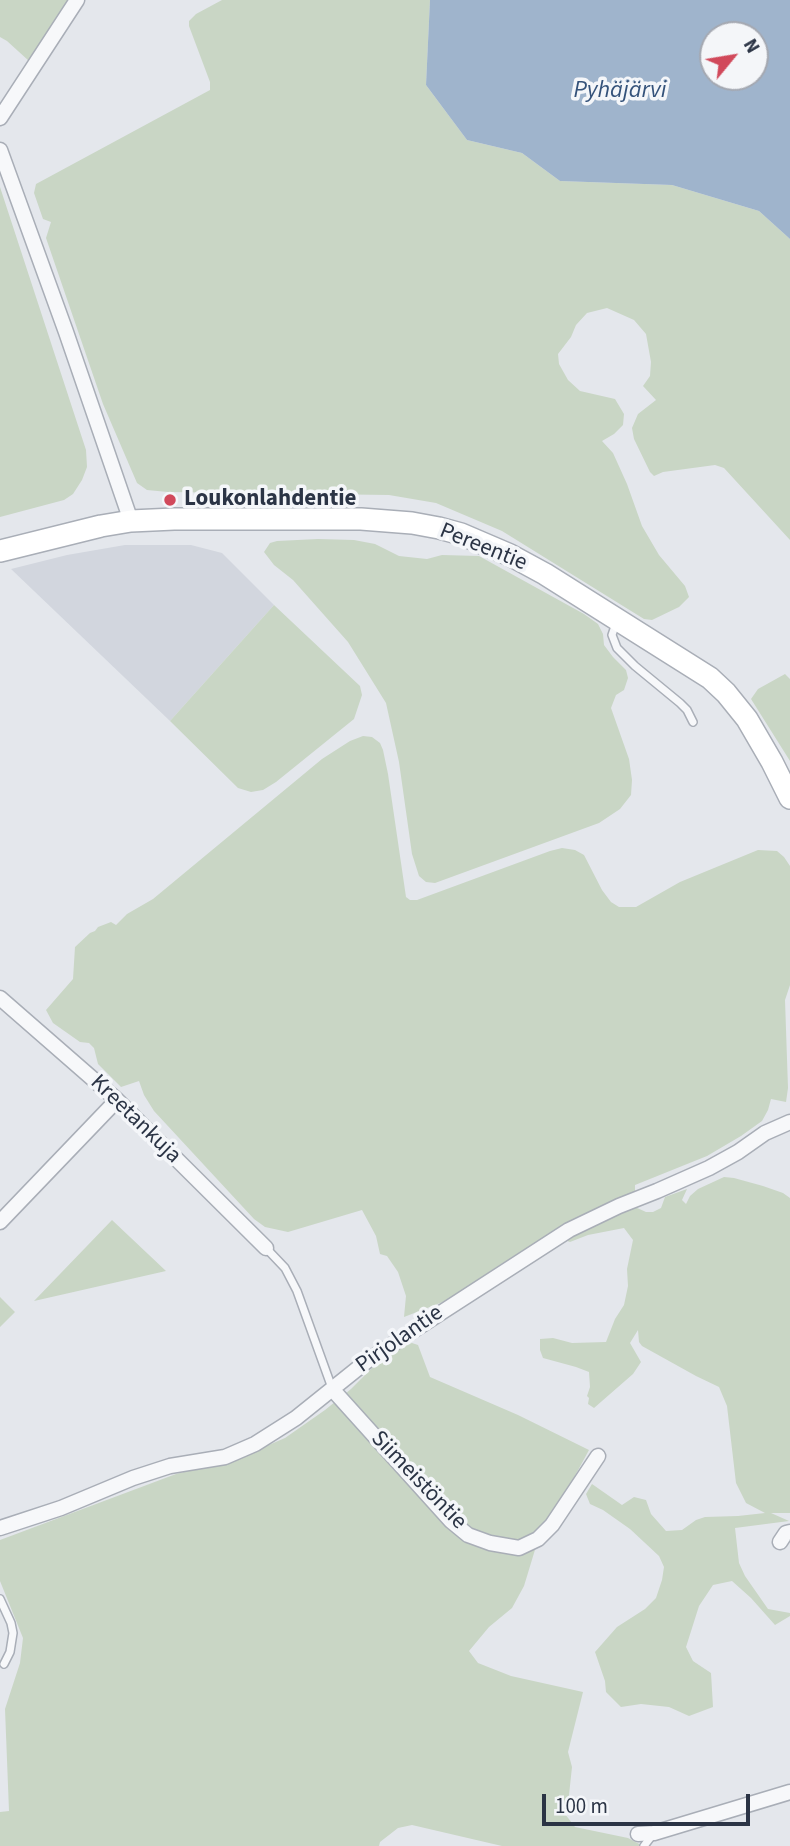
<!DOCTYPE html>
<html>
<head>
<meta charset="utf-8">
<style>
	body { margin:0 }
	#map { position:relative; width:790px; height:1846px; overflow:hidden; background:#e4e7ec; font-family:"Source Sans 3",sans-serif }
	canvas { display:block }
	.north { position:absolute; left:699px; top:21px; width:70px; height:70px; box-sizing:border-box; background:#f4f6f9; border:2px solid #a4a8b1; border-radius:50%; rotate:60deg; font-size:19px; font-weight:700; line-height:28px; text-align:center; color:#2b3445 }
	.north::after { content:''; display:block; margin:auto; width:24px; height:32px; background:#d1495b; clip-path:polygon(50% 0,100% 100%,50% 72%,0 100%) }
	.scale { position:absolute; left:542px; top:1794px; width:208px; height:32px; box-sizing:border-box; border:4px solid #2b3445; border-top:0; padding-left:9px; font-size:21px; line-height:24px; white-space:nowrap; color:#2b3445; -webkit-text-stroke:5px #f4f6f9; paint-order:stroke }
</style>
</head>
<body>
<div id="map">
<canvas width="790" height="1846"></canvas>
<div class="north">N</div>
<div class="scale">100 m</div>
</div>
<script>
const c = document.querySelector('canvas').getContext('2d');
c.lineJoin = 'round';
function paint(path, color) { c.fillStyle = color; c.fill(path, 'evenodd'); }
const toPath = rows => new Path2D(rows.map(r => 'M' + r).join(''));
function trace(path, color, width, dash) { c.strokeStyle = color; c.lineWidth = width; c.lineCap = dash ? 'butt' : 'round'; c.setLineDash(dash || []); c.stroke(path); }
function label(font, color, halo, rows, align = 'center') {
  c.font = font + ' "Source Sans 3",sans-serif'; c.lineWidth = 7; c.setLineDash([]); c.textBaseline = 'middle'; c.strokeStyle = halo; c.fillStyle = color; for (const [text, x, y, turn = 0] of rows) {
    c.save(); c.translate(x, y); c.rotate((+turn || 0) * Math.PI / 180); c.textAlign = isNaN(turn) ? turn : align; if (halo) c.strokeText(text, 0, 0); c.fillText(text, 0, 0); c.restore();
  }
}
paint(toPath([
	[125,545,191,545,222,553,274,605,170,721,11,569,67,555]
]), '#d2d6de');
paint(toPath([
	[0,0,68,0,29,61,7,41,0,37],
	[222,0,430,0,426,85,467,140,522,153,560,181,672,185,759,211,790,239,790,540,724,468,715,465,663,472,654,476,650,472,634,439,632,428,638,414,656,400,643,386,650,376,651,362,646,334,634,320,607,308,587,313,576,325,571,337,558,354,559,364,568,380,580,391,615,399,624,414,623,425,614,434,602,441,613,453,627,484,642,526,659,555,685,586,689,597,679,607,652,620,644,619,502,531,436,503,389,495,168,492,147,490,137,483,103,404,46,238,51,222,43,219,34,193,36,184,210,90,210,82,189,26,189,21,196,14],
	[0,187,86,450,87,467,82,480,73,494,64,500,0,517],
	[318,539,354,540,375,544,399,556,427,559,442,555,479,556,584,614,598,624,603,634,604,645,613,657,626,670,628,678,624,690,616,695,611,708,629,759,632,780,631,795,620,809,599,823,435,883,426,882,419,876,412,854,399,762,386,703,348,642,293,580,274,565,264,552,270,543,277,541],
	[274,605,360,686,362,695,354,719,276,782,263,790,251,792,238,788,170,721],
	[785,674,790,679,790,761,751,699,758,689],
	[363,736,372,737,380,743,383,750,388,774,406,897,410,900,417,900,550,851,562,848,575,850,584,855,602,890,611,902,619,907,636,907,680,882,758,850,777,851,784,857,790,866,790,985,785,1000,788,1088,786,1102,771,1099,768,1110,762,1121,741,1136,707,1156,635,1185,635,1207,646,1212,653,1212,661,1208,665,1197,687,1189,682,1200,686,1204,690,1196,698,1189,724,1177,734,1178,763,1186,783,1193,790,1198,790,1513,771,1513,789,1521,735,1528,739,1563,745,1576,768,1609,790,1613,790,1616,775,1625,751,1598,732,1581,713,1585,699,1606,686,1647,693,1661,711,1673,713,1707,689,1716,669,1707,641,1704,621,1707,606,1692,605,1681,595,1652,617,1627,645,1609,656,1598,662,1580,664,1567,659,1556,630,1529,603,1510,590,1504,586,1494,592,1484,622,1505,634,1497,646,1500,651,1514,666,1531,682,1530,696,1520,705,1517,738,1516,765,1513,746,1503,736,1483,727,1406,719,1387,696,1376,642,1346,639,1342,638,1330,630,1343,641,1362,633,1374,594,1408,588,1404,589,1398,587,1396,590,1387,589,1372,576,1367,543,1358,540,1350,540,1339,553,1338,572,1343,606,1342,615,1319,624,1305,628,1286,627,1269,633,1240,624,1228,588,1235,570,1242,549,1234,492,1270,453,1298,404,1317,406,1296,398,1272,387,1256,380,1254,376,1236,362,1210,288,1232,265,1227,254,1219,154,1111,144,1095,139,1081,121,1087,98,1064,94,1048,89,1043,80,1042,53,1023,46,1010,73,979,75,947,90,933,95,931,98,927,111,922,116,925,127,914,153,899,322,759,350,741],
	[112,1220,166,1271,34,1301],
	[0,1297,15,1312,0,1327],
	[412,1343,418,1345,430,1377,518,1415,589,1450,563,1498,541,1530,524,1586,512,1608,489,1627,469,1651,478,1663,511,1676,583,1692,568,1752,572,1767,569,1795,565,1814,575,1827,628,1838,643,1846,502,1846,412,1825,398,1828,380,1842,379,1846,0,1846,0,1812,9,1811,5,1709,20,1663,23,1638,0,1581,0,1540,176,1474,236,1459,285,1438,325,1410,351,1389,375,1365,390,1352,400,1346]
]), '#c9d6c5');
paint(toPath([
	[430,0,790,0,790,239,759,211,672,185,560,181,522,153,467,140,426,85],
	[713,35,755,35,755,77,713,77]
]), '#9fb4cc');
const lane = toPath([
	[616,623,612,635,617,648,635,666,680,703,687,710,693,722],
	[266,1248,285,1268,297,1291,332,1388],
	[0,1599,11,1623,13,1633,10,1652,4,1664],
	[644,1846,654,1833]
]);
const street = toPath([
	[0,118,77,0],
	[0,150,66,332,131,521],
	[0,998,117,1100,266,1248],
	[0,1222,117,1100],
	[333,1390,451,1521,468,1535,490,1543,519,1548,538,1539,552,1525,598,1456],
	[0,1528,61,1508,133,1478,170,1466,225,1457,255,1444,296,1418,367,1361,405,1336,569,1230,619,1206,657,1191,709,1168,738,1152,765,1133,790,1122],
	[780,1542,786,1533,790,1532],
	[638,1834,654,1833,790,1792]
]);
const secondary = toPath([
	[0,551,101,526,131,521,174,519,361,519,412,523,439,528,461,534,510,555,545,574,710,678,726,693,747,719,772,762,790,798]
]);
trace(lane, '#a9aeb7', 10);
trace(street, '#a9aeb7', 17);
trace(secondary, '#a9aeb7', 24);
trace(lane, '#f7f8fa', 7);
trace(street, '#f7f8fa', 14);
trace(secondary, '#fff', 21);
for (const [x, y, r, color] of [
	[170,500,7,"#d1495b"]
]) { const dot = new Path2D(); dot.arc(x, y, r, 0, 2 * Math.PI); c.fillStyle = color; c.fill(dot); trace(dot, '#f4f6f9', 2.5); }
label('bold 23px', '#2b3445', '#f4f6f9', [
	["Loukonlahdentie",184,500]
], 'left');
label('23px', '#2b3445', '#f4f6f9', [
	["Pereentie",483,548,22],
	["Kreetankuja",135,1120,44],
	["Pirjolantie",400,1340,-35],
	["Siimeistöntie",418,1481,46]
]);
label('italic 24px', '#34527a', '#f4f6f9', [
	["Pyhäjärvi",620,92]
]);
</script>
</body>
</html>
